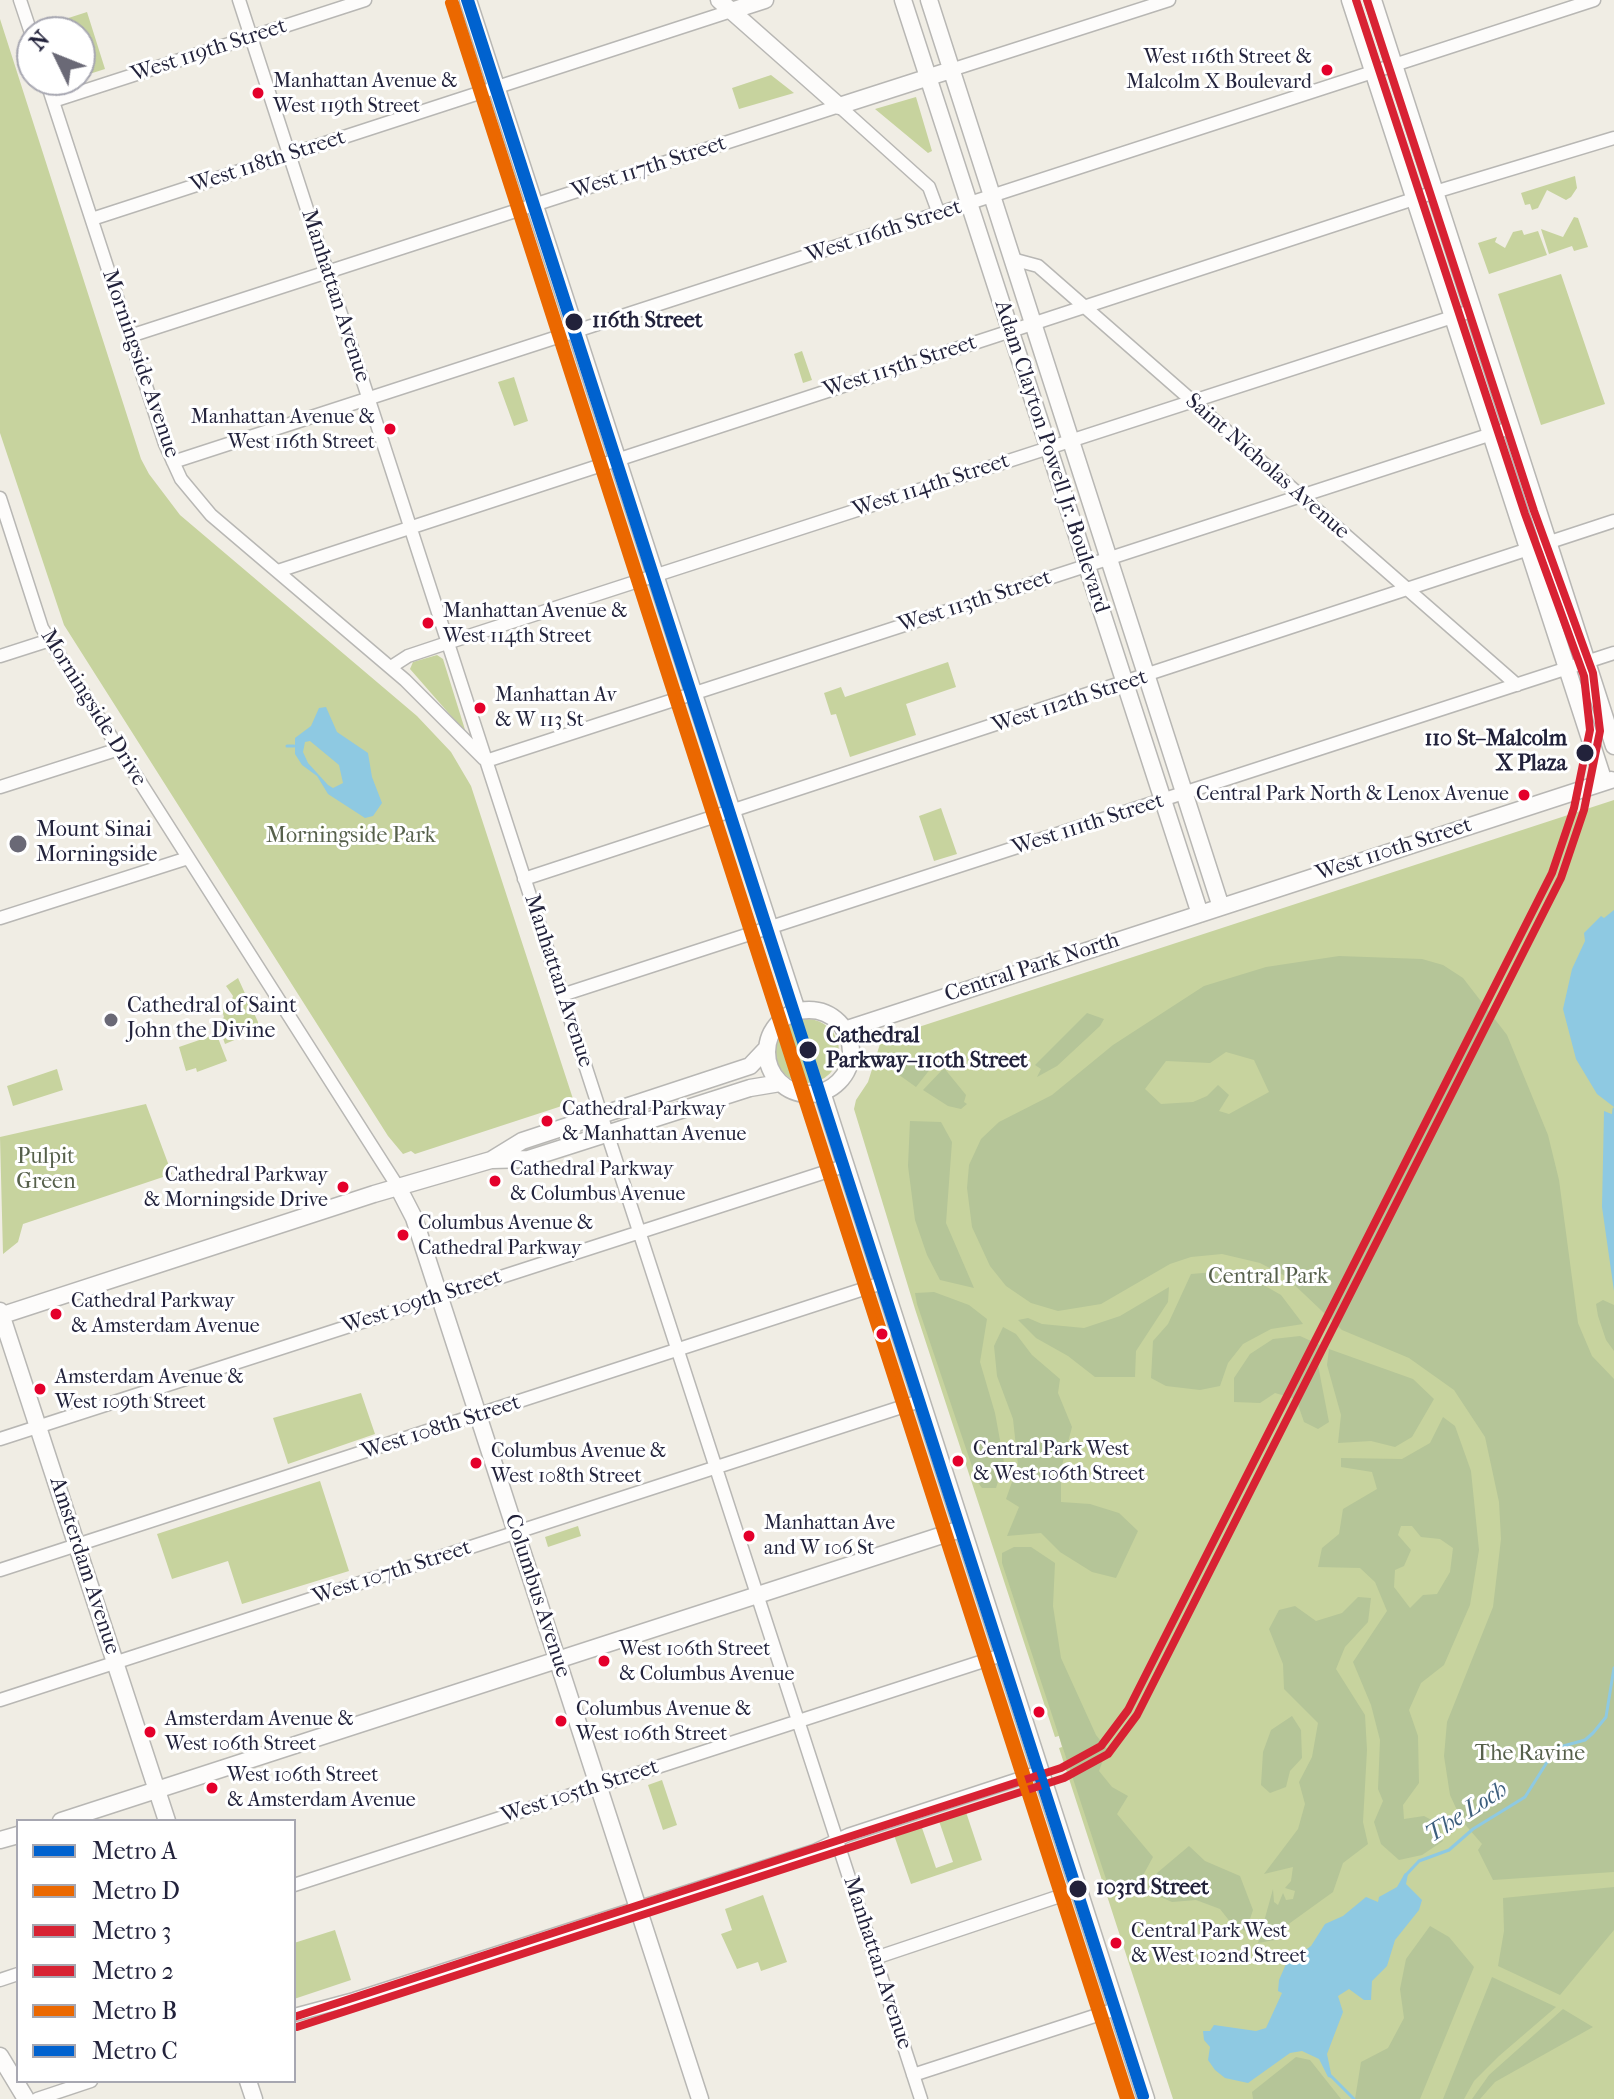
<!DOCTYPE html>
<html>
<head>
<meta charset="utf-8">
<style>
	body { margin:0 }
	#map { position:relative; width:1614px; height:2099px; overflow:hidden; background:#f0ede4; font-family:"IM FELL French Canon",serif }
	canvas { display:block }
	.legend { position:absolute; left:16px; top:1819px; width:280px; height:264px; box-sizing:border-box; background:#fff; border:2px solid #a7a7b1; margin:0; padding:10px 14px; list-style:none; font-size:24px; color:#22223b }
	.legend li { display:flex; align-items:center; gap:16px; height:40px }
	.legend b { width:40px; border:2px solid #a7a7b1 }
	.north { position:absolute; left:16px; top:16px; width:80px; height:80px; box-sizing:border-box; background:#fff; border:2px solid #a7a7b1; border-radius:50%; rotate:313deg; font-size:22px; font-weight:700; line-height:32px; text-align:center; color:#22223b }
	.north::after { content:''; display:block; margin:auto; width:28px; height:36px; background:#6a6976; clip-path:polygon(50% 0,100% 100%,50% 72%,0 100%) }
</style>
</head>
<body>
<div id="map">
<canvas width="1614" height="2099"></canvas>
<ul class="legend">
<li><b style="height:10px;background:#0062cf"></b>Metro A</li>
<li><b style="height:10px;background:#eb6800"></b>Metro D</li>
<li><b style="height:10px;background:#d82233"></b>Metro 3</li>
<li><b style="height:10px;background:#d82233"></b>Metro 2</li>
<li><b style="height:10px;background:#eb6800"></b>Metro B</li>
<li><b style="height:10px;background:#0062cf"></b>Metro C</li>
</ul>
<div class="north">N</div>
</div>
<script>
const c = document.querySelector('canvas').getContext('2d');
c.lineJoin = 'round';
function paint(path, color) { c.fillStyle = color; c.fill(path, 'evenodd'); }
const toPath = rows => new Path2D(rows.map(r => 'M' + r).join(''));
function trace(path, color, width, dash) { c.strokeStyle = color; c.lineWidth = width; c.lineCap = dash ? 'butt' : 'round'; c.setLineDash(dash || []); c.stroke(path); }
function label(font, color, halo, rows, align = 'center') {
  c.font = font + ' "IM FELL French Canon",serif'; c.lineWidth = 6; c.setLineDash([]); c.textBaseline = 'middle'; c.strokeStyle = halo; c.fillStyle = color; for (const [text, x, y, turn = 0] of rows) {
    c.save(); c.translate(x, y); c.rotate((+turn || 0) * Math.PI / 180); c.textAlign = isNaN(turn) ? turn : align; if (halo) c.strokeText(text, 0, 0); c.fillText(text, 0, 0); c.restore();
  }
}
paint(toPath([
	[87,12,105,69,80,77,80,32,56,32,53,23],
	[0,19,141,459,149,474,180,515,417,716,451,752,471,786,574,1102,415,1154,411,1151,403,1154,388,1136,64,625,0,433],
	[771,75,794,93,739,109,732,88],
	[916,97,932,151,928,153,875,109],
	[1575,176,1577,188,1571,197,1566,200,1547,190,1538,208,1532,210,1530,204,1525,205,1521,193],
	[1574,217,1578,218,1588,247,1574,251,1572,246,1549,254,1541,229,1563,237],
	[1522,230,1524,235,1538,231,1547,255,1489,274,1478,243,1497,237,1495,242,1505,248,1513,232],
	[1561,274,1605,404,1541,425,1498,294],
	[802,351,812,380,803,383,794,354],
	[514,377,528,421,514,426,498,382],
	[437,655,443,659,466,733,410,669,413,662],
	[948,662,956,687,906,704,916,735,850,757,836,714,831,715,824,693,841,687,845,697],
	[1614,800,1614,2099,1173,2099,1059,1748,1062,1747,1059,1736,1055,1737,915,1309,854,1109,856,1100,868,1082,880,1044,888,1037],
	[941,808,957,854,934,861,919,816],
	[238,978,258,1022,258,1030,225,1044,218,1024,224,1017,222,1010,231,1003,233,996,226,986],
	'775 1051a32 32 0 1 1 64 0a32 32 0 1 1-64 0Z',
	[211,1036,218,1038,227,1061,197,1072,196,1068,186,1071,179,1047],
	[57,1069,63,1090,13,1106,7,1086],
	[146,1104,172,1174,23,1224,18,1242,3,1254,0,1137],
	[361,1393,375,1434,288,1464,273,1418],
	[320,1481,349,1571,242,1604,228,1561,172,1579,157,1534],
	[578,1526,581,1536,548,1547,545,1537],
	[662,1780,677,1825,663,1830,648,1785],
	[966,1812,982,1860,911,1884,894,1835,921,1825,936,1868,953,1862,939,1821],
	[763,1895,787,1962,761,1971,758,1962,737,1969,721,1934,732,1930,725,1909],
	[335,1930,351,1980,294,1999,294,1943]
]), '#c7d39e');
paint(toPath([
	[1339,956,1422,959,1443,965,1463,978,1507,1035,1548,1135,1559,1180,1578,1323,1592,1356,1614,1379,1614,1872,1493,1880,1478,1850,1482,1844,1462,1821,1450,1795,1444,1756,1447,1722,1493,1607,1501,1539,1499,1502,1485,1437,1454,1390,1409,1358,1342,1330,1285,1276,1260,1263,1222,1254,1191,1257,1170,1264,1101,1304,1058,1311,1031,1303,1006,1286,990,1266,972,1227,967,1188,969,1165,981,1139,999,1122,1052,1095,1113,1045,1204,986,1266,967],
	[1226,1052,1254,1060,1269,1092,1229,1114,1219,1111,1229,1095,1218,1085,1207,1096,1193,1102,1161,1104,1145,1089,1166,1061,1210,1063],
	[1087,1013,1104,1019,1100,1026,1057,1066,1037,1077,1041,1069,1035,1065],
	[886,1054,899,1059,926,1059,931,1068,916,1087,888,1067],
	[944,1068,966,1095,964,1102,967,1104,961,1109,948,1106,923,1090],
	[910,1121,941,1122,952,1142,946,1223,974,1288,940,1280,927,1255,915,1220,908,1166],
	[1215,1272,1246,1275,1281,1295,1303,1324,1271,1329,1243,1344,1228,1363,1220,1386,1200,1390,1166,1386,1151,1378,1153,1341,1168,1324,1191,1274],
	[1169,1287,1168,1302,1136,1351,1135,1377,1095,1377,1068,1356,1036,1338,1018,1320,1028,1318,1042,1324,1084,1328,1120,1316],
	[934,1292,969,1305,987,1319,980,1362,995,1413,1004,1462,996,1488,982,1488,977,1481,917,1304,915,1293],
	[1603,1300,1614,1305,1614,1351,1606,1340,1598,1316,1596,1304],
	[1003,1327,1016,1334,1032,1355,1060,1379,1058,1393,1072,1427,1061,1469,1061,1502,1090,1504,1119,1513,1138,1531,1116,1578,1092,1572,1060,1552,1041,1533,1007,1536,1019,1507,1006,1499,1018,1465,1013,1419,997,1376,994,1346],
	[1300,1336,1320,1345,1317,1360,1329,1422,1318,1429,1304,1422,1296,1399,1275,1393,1260,1403,1234,1402,1234,1378,1250,1354,1273,1339],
	[1329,1349,1413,1379,1434,1399,1412,1437,1395,1447,1371,1441,1338,1443,1341,1415,1327,1365],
	[1443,1417,1455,1426,1471,1471,1479,1550,1470,1605,1444,1665,1421,1683,1409,1710,1418,1736,1419,1783,1403,1805,1404,1819,1424,1816,1439,1824,1443,1841,1422,1855,1399,1860,1381,1844,1374,1822,1383,1801,1378,1789,1380,1740,1371,1705,1353,1662,1387,1611,1375,1582,1360,1568,1318,1567,1322,1548,1339,1534,1343,1509,1377,1489,1372,1472,1341,1467,1341,1458,1402,1459,1430,1443],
	[1401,1526,1412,1526,1421,1537,1440,1539,1453,1548,1450,1572,1437,1594,1423,1595,1410,1608,1394,1587,1395,1570,1404,1566,1411,1550,1398,1535],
	[1014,1547,1031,1547,1055,1563,1053,1606,1061,1658,1096,1735,1107,1749,1099,1771,1112,1787,1128,1796,1117,1814,1153,1857,1134,1892,1114,1888,1107,1882,1002,1563,1002,1553],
	[1358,1597,1371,1598,1368,1622,1345,1647,1336,1669,1365,1715,1367,1750,1363,1822,1368,1844,1343,1863,1333,1892,1290,1923,1275,1940,1258,1943,1273,1889,1274,1902,1278,1905,1283,1893,1286,1900,1293,1899,1295,1891,1285,1888,1291,1881,1293,1867,1264,1874,1298,1829,1305,1804,1299,1782,1312,1757,1318,1723,1284,1689,1283,1664,1269,1629,1279,1610,1295,1606,1316,1621,1342,1613],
	[1292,1716,1301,1730,1302,1758,1290,1771,1286,1787,1270,1793,1261,1785,1263,1752,1271,1730],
	[1189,1846,1205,1861,1240,1876,1253,1910,1246,1931,1235,1928,1220,1909,1196,1900,1172,1902,1149,1892,1157,1873],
	[1614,1887,1614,1930,1560,1995,1498,1966,1504,1931,1503,1898],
	[1430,1926,1449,1937,1474,1967,1420,2099,1355,2099,1361,2062,1388,2048,1404,2018,1400,1989,1406,1959],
	[1492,1977,1556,2007,1499,2056,1474,2081,1464,2099,1443,2099],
	[1563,2009,1593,2027,1495,2082,1480,2099,1472,2099,1489,2075],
	[1296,2057,1310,2060,1341,2099,1253,2099,1252,2092]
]), '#b5c598');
paint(toPath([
	[326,707,337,732,368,753,372,777,382,803,373,816,365,818,328,794,317,776,302,765,295,754,295,738,311,726,319,708],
	[310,741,339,765,343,783,333,788,328,785,308,763,303,752,305,742],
	[1614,910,1614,1107,1597,1094,1576,1059,1563,1009,1572,969,1585,941,1584,933,1601,916,1604,918],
	[1604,1111,1614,1115,1614,1291,1602,1207],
	[1405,1873,1408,1874,1406,1884,1422,1900,1419,1910,1395,1940,1387,1966,1372,1981,1371,2000,1364,2000,1349,1989,1338,1996,1343,2012,1327,2054,1332,2078,1328,2077,1319,2059,1302,2051,1290,2053,1248,2083,1225,2078,1215,2070,1208,2060,1210,2047,1204,2040,1203,2031,1210,2031,1214,2025,1256,2031,1266,2028,1282,1993,1278,1991,1279,1980,1286,1964,1311,1946,1325,1924,1343,1916,1366,1897,1378,1902,1379,1897,1397,1887]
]), '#8ec9e2');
trace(toPath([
	[287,746,294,746],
	[1613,1118,1614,1109],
	[1405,1876,1419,1861,1449,1850,1473,1829,1525,1797,1556,1748,1585,1740,1593,1733,1606,1717,1614,1668],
	[1331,2076,1354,2099]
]), '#8ec9e2', 3);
const minor = toPath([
	[20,0,32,36],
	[239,0,921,2099],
	[951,70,1169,0],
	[46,80,165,444,181,479,211,515,405,680,484,759],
	[53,101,365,0],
	[92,219,731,11],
	[1012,259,1038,266,1517,685],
	[130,336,839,106,929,187,939,214],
	[173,462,1594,0],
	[0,498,42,628,398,1187],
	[278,571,1435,192,1614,138],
	[0,656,50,640],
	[391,667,408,656,447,643,1474,310],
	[486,761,1510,428],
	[0,787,119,749],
	[524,879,1614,521],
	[0,918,188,858],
	[562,995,1614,653],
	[0,1439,844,1166],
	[0,1570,882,1283],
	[0,1700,920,1401],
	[294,1885,1002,1655],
	[875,1958,1078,1890],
	[0,1980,18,1974],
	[294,2015,354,1999,814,1851,848,1835,1040,1772],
	[913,2075,1116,2009],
	[37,2099,91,2081]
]);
const major = toPath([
	[468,0,797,1011],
	[719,0,839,106,951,70],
	[903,0,1200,914],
	[929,0,1221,907],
	[1350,0,1604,782],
	[1373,0,1614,746],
	[731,11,765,0],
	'767 1052a42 42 0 1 1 84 0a42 42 0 1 1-84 0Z',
	[844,1030,1611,780],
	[822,1092,1146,2099],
	[492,1160,528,1159,750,1088,780,1083],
	[398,1187,414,1218,700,2099],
	[0,1311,167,1821],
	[0,1316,374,1194,491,1160,522,1141,750,1066,767,1048],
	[61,1821,961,1529],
	[0,1840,18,1835],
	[0,2056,26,2099],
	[248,2081,254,2099]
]);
trace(minor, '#b8b7b4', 15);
trace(major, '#b8b7b4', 19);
trace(minor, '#fdfcfb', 12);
trace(major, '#fdfcfb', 16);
trace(toPath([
	[465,0,1142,2099]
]), '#0062cf', 8);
trace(toPath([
	[455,3,1131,2099]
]), '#eb6800', 8);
trace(toPath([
	[294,2017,1061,1768,1101,1746,1128,1710,1552,873,1574,808,1590,730,1584,676,1525,514,1356,0]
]), '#d82233', 8);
trace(toPath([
	[297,2027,1064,1778,1108,1754,1137,1715,1561,878,1584,810,1600,731,1593,673,1534,511,1367,0]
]), '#d82233', 8);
trace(toPath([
	[449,3,1124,2099]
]), '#eb6800', 8);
trace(toPath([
	[470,0,1145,2096]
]), '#0062cf', 8);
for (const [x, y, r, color] of [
	[1327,70,7,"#e4002b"],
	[258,93,7,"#e4002b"],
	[574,322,10,"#22223b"],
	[390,429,7,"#e4002b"],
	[428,623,7,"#e4002b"],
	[480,708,7,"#e4002b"],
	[1585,753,10,"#22223b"],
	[1524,795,7,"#e4002b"],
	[18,844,10,"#6a6976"],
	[111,1020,8,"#6a6976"],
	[808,1050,10,"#22223b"],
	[547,1121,7,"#e4002b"],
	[495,1181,7,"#e4002b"],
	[343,1187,7,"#e4002b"],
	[403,1235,7,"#e4002b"],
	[56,1314,7,"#e4002b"],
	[882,1334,7,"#e4002b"],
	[40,1389,7,"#e4002b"],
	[958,1461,7,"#e4002b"],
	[476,1463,7,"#e4002b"],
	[749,1536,7,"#e4002b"],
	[604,1661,7,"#e4002b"],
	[1039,1712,7,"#e4002b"],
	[561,1721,7,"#e4002b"],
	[150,1732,7,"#e4002b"],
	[212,1788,7,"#e4002b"],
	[1078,1889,10,"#22223b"],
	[1116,1943,7,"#e4002b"]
]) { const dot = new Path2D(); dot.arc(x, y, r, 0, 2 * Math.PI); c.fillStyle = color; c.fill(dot); trace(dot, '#fff', 3); }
label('20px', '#22223b', '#fff', [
	["West 116th Street &",1312,58,"right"],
	["Malcolm X Boulevard",1312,83,"right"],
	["Manhattan Avenue &",273,82],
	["West 119th Street",273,107],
	["Manhattan Avenue &",375,418,"right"],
	["West 116th Street",375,443,"right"],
	["Manhattan Avenue &",443,612],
	["West 114th Street",443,637],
	["Manhattan Av",495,696],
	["& W 113 St",495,721],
	["Central Park North & Lenox Avenue",1509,795,"right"],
	["Cathedral Parkway",562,1110],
	["& Manhattan Avenue",562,1135],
	["Cathedral Parkway",510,1170],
	["& Columbus Avenue",510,1195],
	["Cathedral Parkway",328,1176,"right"],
	["& Morningside Drive",328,1201,"right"],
	["Columbus Avenue &",418,1224],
	["Cathedral Parkway",418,1249],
	["Cathedral Parkway",71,1302],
	["& Amsterdam Avenue",71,1327],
	["Amsterdam Avenue &",55,1378],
	["West 109th Street",55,1403],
	["Central Park West",973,1450],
	["& West 106th Street",973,1475],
	["Columbus Avenue &",491,1452],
	["West 108th Street",491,1477],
	["Manhattan Ave",764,1524],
	["and W 106 St",764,1549],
	["West 106th Street",619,1650],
	["& Columbus Avenue",619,1675],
	["Columbus Avenue &",576,1710],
	["West 106th Street",576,1735],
	["Amsterdam Avenue &",165,1720],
	["West 106th Street",165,1745],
	["West 106th Street",227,1776],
	["& Amsterdam Avenue",227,1801],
	["Central Park West",1131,1932],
	["& West 102nd Street",1131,1957]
], 'left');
label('22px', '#22223b', '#fff', [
	["West 119th Street",209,51,-18],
	["West 118th Street",268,162,-18],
	["West 117th Street",649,168,-18],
	["West 116th Street",884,232,-18],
	["Manhattan Avenue",335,296,72],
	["Morningside Avenue",140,364,71],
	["West 115th Street",900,367,-18],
	["Adam Clayton Powell Jr. Boulevard",1051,457,72],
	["Saint Nicholas Avenue",1267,467,41],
	["West 114th Street",931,486,-18],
	["West 113th Street",975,602,-18],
	["West 112th Street",1070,702,-18],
	["Morningside Drive",93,708,58],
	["West 111th Street",1088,825,-18],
	["West 110th Street",1394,850,-18],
	["Central Park North",1032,968,-18],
	["Manhattan Avenue",558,981,72],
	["West 109th Street",422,1302,-18],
	["West 108th Street",441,1428,-18],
	["Amsterdam Avenue",84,1566,72],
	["West 107th Street",392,1573,-18],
	["Columbus Avenue",537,1596,72],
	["West 105th Street",580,1792,-18],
	["Manhattan Avenue",877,1963,72]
]);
label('bold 22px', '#22223b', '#fff', [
	["116th Street",592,322],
	["110 St–Malcolm",1567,740,"right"],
	["X Plaza",1567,765,"right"],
	["Cathedral",826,1037],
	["Parkway–110th Street",826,1062],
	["103rd Street",1096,1889]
], 'left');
label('22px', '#22223b', '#fff', [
	["Mount Sinai",36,831],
	["Morningside",36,856],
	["Cathedral of Saint",127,1007],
	["John the Divine",127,1032]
], 'left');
label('22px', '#56604b', '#fff', [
	["Morningside Park",351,837],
	["Pulpit",46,1158],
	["Green",46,1183],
	["Central Park",1268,1278],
	["The Ravine",1530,1755]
]);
label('italic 24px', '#3c5e7d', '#fff', [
	["The Loch",1467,1813,-33]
]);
</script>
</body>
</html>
